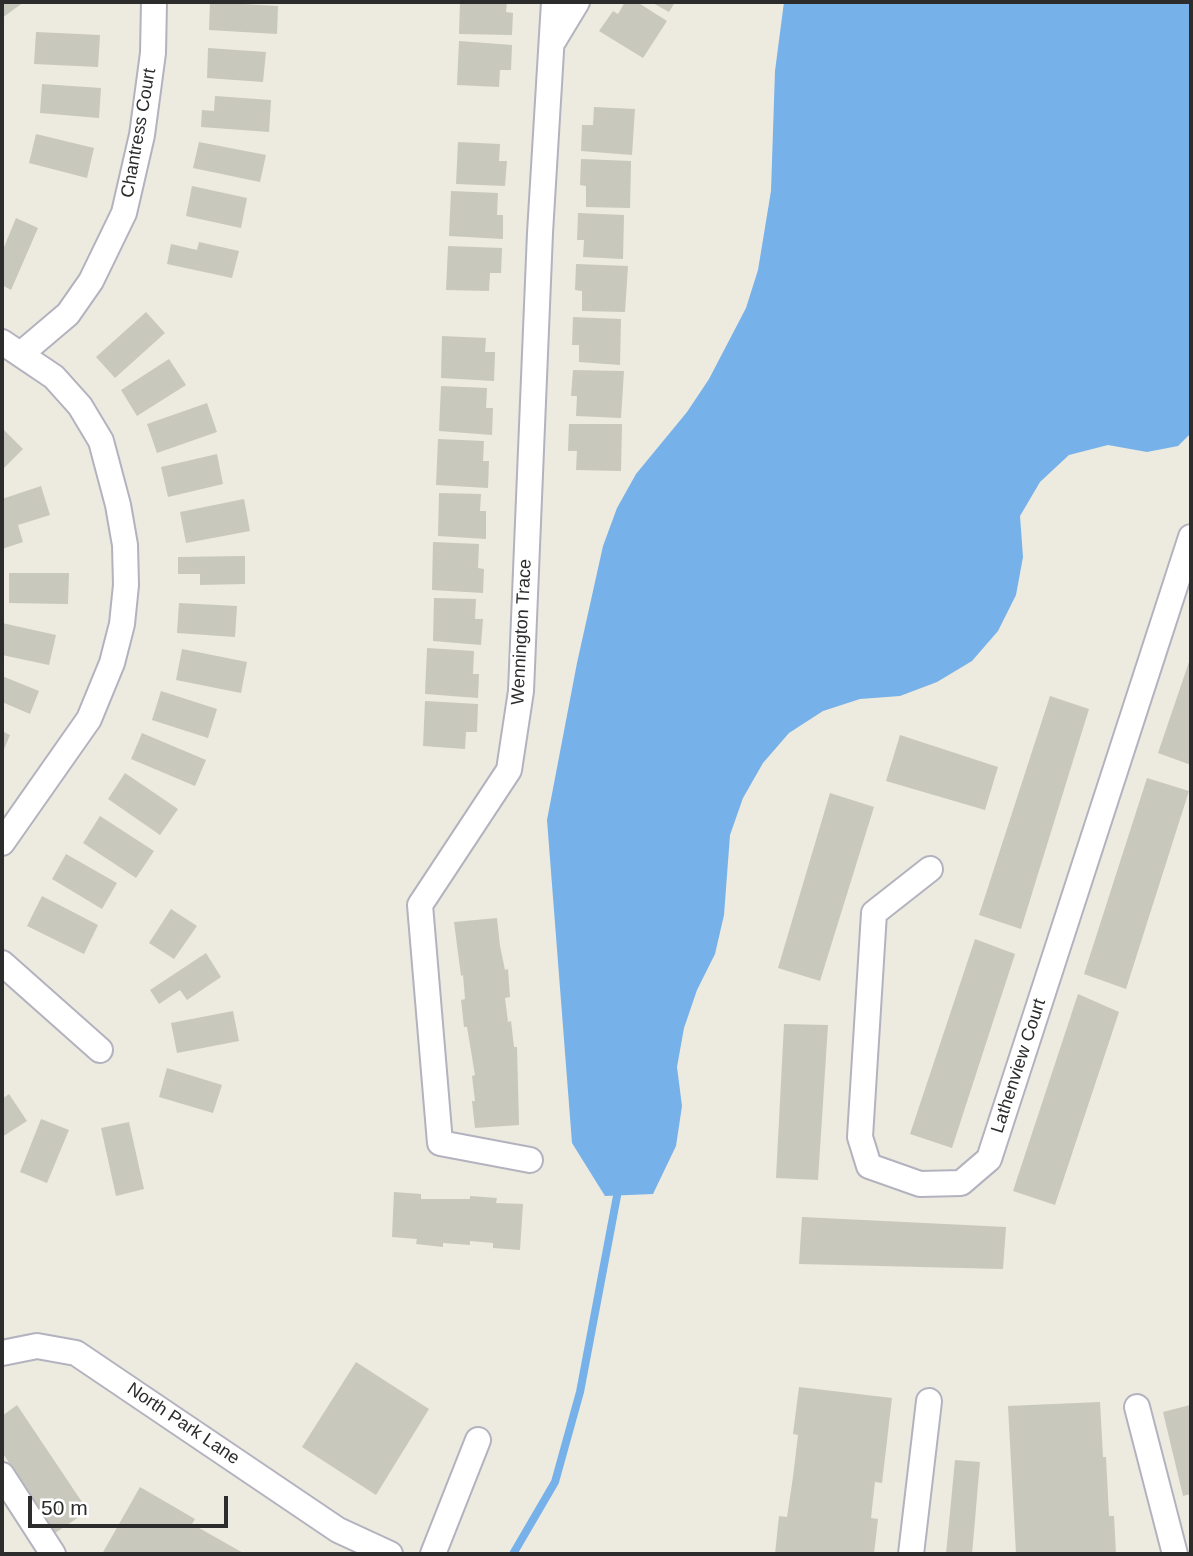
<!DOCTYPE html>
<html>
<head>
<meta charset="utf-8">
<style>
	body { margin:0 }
	#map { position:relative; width:1193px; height:1556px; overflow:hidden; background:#edeadf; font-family:Helvetica,sans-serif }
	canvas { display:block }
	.frame { position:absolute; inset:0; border:4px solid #2c2c2c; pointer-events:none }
	.scale { position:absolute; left:28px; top:1496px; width:200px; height:32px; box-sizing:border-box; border:4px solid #2c2c2c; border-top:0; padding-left:9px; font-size:21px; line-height:24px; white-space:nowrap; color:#2c2c2c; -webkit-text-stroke:5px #fff; paint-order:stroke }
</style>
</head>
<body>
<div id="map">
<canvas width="1193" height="1556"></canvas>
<div class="frame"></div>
<div class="scale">50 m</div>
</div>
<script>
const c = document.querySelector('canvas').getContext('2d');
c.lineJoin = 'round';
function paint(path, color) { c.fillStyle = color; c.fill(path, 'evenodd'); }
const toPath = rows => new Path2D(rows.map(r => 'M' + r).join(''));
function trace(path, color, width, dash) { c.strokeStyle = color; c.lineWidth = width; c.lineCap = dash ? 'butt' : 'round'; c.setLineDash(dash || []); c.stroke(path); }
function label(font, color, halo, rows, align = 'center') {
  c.font = font + ' Helvetica,sans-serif'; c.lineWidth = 5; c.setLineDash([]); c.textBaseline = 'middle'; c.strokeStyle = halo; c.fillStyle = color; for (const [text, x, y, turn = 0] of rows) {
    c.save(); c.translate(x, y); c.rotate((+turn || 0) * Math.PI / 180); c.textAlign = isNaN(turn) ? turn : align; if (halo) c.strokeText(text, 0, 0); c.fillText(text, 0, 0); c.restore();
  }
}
paint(toPath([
	[784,2,1191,2,1191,433,1178,446,1147,452,1108,445,1069,455,1040,482,1020,516,1023,557,1016,595,998,631,972,661,937,682,900,696,860,699,823,711,789,733,763,763,743,798,730,835,724,915,715,954,697,990,684,1028,677,1067,682,1106,676,1146,653,1194,605,1196,572,1143,547,820,577,663,603,546,617,508,636,474,687,412,709,379,746,308,758,270,771,191,775,71]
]), '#77b1ea');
trace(toPath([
	[513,1554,555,1482,580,1392,617,1196]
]), '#77b1ea', 8);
paint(toPath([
	[2,2,24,2,2,18],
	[210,2,278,6,277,34,209,30],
	[460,2,507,2,506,12,513,13,512,35,459,34],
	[625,2,637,2,667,21,643,58,599,31,613,11,618,14],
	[651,2,675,2,669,12],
	[36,32,100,35,98,67,34,64],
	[459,41,512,45,511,70,500,70,499,87,457,85],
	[208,48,266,52,263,82,207,78],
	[42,84,101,88,99,118,40,113],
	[215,96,271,100,269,132,201,127,202,110,214,111],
	[594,107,635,109,632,155,581,151,582,125,593,125],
	[36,134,94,148,87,178,29,163],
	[199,142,266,155,260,182,193,168],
	[458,142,500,144,499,161,507,161,505,186,456,184],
	[581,159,631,161,630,208,586,207,586,186,580,185],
	[192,186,247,198,241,228,186,216],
	[451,191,498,193,497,215,503,215,503,239,449,236],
	[578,213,624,215,623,259,583,257,584,240,577,240],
	[16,218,38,228,11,290,2,285,2,252],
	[199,242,239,251,232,278,167,264,171,244,197,250],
	[448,246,502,248,501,273,490,273,489,291,446,290],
	[576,264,628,266,625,312,582,311,582,291,575,290],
	[146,312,165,333,115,378,96,357],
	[573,317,621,319,620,365,579,362,579,345,572,345],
	[442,336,486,338,485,352,495,352,494,381,441,378],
	[169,359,186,385,137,416,121,390],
	[573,370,624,371,621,418,576,416,577,396,571,396],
	[441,386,487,388,486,408,493,408,492,435,439,431],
	[207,403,217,432,157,453,147,424],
	[569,424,622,424,621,471,576,470,577,451,568,451],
	[2,428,23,449,2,470],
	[438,439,484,441,483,461,489,461,488,488,436,485],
	[217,454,223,484,168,497,161,467],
	[41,486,50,515,18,525,23,542,2,549,2,499],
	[439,493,481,494,480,511,486,511,486,539,438,536],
	[244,499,250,531,186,543,180,512],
	[433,542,479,544,478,568,484,569,483,593,432,590],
	[245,556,245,584,200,585,200,574,178,574,178,557],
	[9,573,69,573,68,604,9,603],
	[434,598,476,599,475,619,483,619,481,645,433,641],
	[179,603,237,606,235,637,177,633],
	[2,623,56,635,49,665,2,655],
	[427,648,474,651,473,674,479,674,478,698,425,694],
	[182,649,247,662,241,693,176,680],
	[1191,656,1191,765,1158,753],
	[2,676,39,691,30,714,2,702],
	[161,691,217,709,208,738,152,720],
	[1050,696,1089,709,1021,929,979,915],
	[425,701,478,704,477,732,466,732,465,749,423,746],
	[2,731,10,735,2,754],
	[142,733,206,760,195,786,131,759],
	[900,735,998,767,985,810,886,781],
	[125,773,178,809,160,835,108,799],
	[1147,778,1189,791,1126,989,1084,974],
	[830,793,874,807,820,981,778,968],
	[100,816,154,851,136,878,83,843],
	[66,854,117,883,102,909,52,879],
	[42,896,98,925,84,954,27,926],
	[171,909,197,926,174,959,149,943],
	[497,918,500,946,505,970,508,969,510,997,505,998,508,1022,511,1021,514,1047,517,1047,519,1125,475,1128,472,1101,475,1101,472,1076,475,1075,467,1027,464,1027,461,1000,465,999,463,975,461,976,454,922],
	[975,939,1015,954,952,1148,910,1134],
	[206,953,221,977,187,1000,180,990,159,1004,150,990],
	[1078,994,1119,1012,1055,1205,1013,1191],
	[233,1011,239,1041,177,1053,171,1023],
	[784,1024,828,1025,818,1180,776,1178],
	[167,1068,222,1085,213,1113,159,1097],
	[9,1094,27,1121,2,1137,2,1099],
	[41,1119,69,1130,47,1183,20,1172],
	[129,1122,144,1189,116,1196,101,1128],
	[394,1192,421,1194,421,1199,470,1199,470,1196,497,1198,496,1203,523,1204,520,1250,493,1248,493,1243,470,1241,470,1245,443,1243,443,1247,416,1244,417,1239,392,1237],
	[802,1217,1006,1227,1003,1269,799,1264],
	[356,1362,429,1409,376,1495,302,1447],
	[799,1387,892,1398,882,1483,875,1482,871,1518,878,1519,874,1554,775,1554,779,1516,787,1517,793,1477,798,1435,793,1434],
	[1100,1402,1103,1457,1106,1457,1109,1516,1114,1516,1116,1554,1016,1554,1008,1406],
	[17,1405,88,1511,55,1533,2,1452,2,1416],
	[1190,1405,1191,1494,1183,1496,1163,1412],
	[955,1460,980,1462,972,1554,946,1554],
	[140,1487,195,1519,192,1524,245,1554,102,1554]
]), '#c9c8bd');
const street = toPath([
	[554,40,577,2],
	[2,342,54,377,80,406,101,441,118,505,125,545,126,585,122,624,112,663,89,719,2,843],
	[22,353,68,314,91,281,124,213,142,135,153,53,154,2],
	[930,869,874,913,860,1137,869,1166,920,1184,961,1183,989,1159,1191,537],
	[2,963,100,1050],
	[530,1160,440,1143,420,905,509,770,521,691,540,233,554,2],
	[2,1353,37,1346,76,1353,338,1530,390,1554],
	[1137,1407,1175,1554],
	[2,1475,53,1554],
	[433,1554,478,1440],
	[911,1554,929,1401]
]);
trace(street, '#b3b2bf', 28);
trace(street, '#fff', 24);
label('18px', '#2c2c2c', '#fff', [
	["Chantress Court",139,133,-80],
	["Wennington Trace",522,632,-87],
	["Lathenview Court",1019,1066,-72],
	["North Park Lane",183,1424,34]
]);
</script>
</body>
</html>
